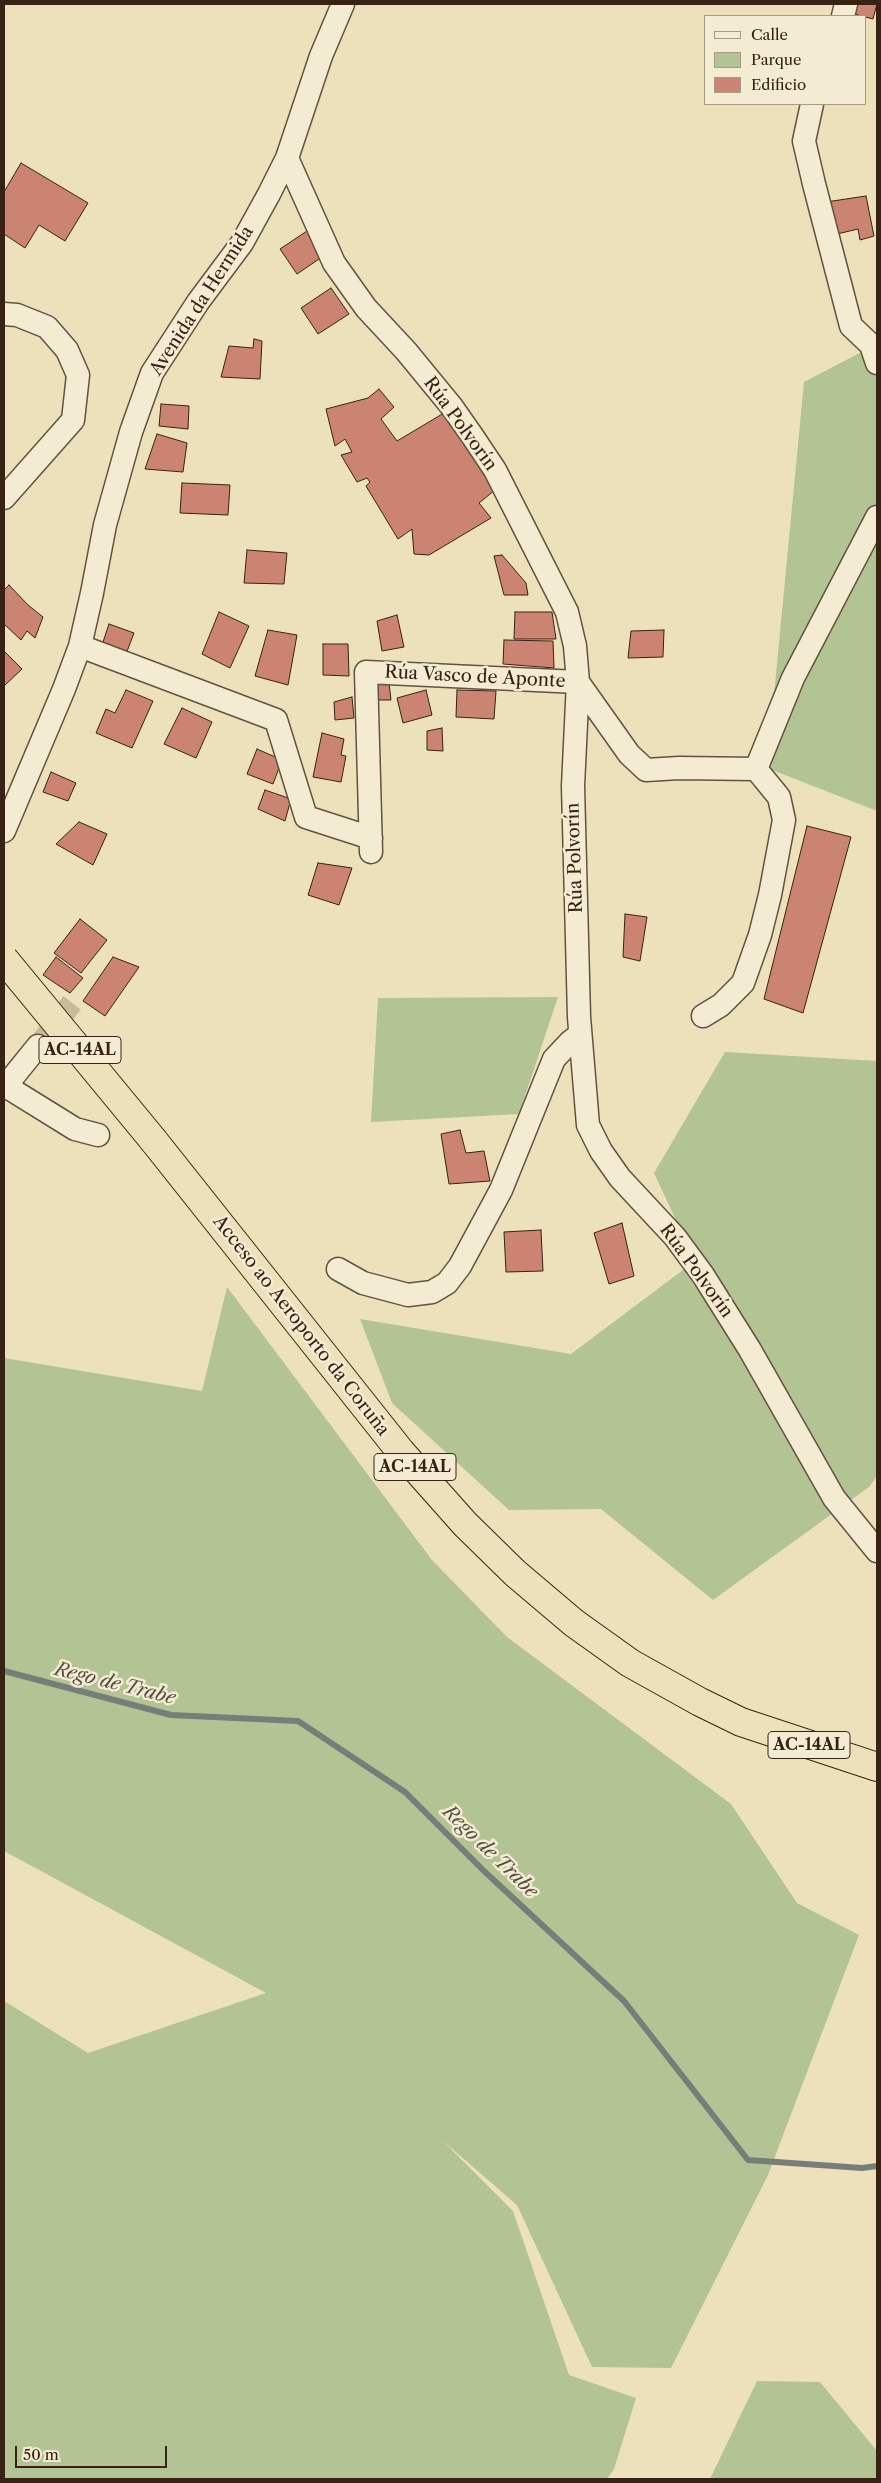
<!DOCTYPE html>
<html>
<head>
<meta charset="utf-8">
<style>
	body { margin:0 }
	#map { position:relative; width:881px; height:2483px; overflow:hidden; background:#ece1ba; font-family:"Libre Caslon Text",serif }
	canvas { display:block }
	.frame { position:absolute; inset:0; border:5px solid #372213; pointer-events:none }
	.legend { position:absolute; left:704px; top:15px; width:162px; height:90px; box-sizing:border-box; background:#f3ecd2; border:1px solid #a89b86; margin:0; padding:6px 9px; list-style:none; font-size:15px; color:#372213 }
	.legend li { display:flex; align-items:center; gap:10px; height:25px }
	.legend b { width:25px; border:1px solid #a89b86 }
	.scale { position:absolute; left:15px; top:2446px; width:152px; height:22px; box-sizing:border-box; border:2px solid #372213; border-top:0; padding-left:6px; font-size:15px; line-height:18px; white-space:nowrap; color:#372213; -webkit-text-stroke:4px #f3ecd2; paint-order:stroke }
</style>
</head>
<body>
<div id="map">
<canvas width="881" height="2483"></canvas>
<div class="frame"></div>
<ul class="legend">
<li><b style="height:6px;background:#f3ecd2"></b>Calle</li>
<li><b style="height:14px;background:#b2c494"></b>Parque</li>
<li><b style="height:14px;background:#cb8472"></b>Edificio</li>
</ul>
<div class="scale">50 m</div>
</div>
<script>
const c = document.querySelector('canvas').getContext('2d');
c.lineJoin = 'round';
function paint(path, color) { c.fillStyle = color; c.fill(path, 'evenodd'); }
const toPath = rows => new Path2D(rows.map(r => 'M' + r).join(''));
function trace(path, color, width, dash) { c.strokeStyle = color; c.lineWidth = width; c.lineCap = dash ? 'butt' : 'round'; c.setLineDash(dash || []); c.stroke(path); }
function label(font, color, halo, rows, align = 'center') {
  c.font = font + ' "Libre Caslon Text",serif'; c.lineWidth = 5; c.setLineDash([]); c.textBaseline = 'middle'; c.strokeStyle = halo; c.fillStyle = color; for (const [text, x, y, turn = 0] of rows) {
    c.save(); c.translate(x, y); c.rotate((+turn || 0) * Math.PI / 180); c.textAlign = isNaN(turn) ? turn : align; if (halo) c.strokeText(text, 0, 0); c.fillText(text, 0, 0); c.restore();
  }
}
paint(toPath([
	[877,344,877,811,767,768,804,382],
	[558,997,519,1114,371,1122,378,998],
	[725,1052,877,1061,877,1476,869,1487,713,1600,601,1509,509,1510,392,1403,360,1319,571,1354,695,1261,654,1173],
	[227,1287,432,1560,507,1637,731,1804,797,1903,859,1935,768,2175,671,2368,592,2367,517,2205,443,2141,513,2211,569,2375,636,2398,614,2469,607,2479,4,2479,4,2001,88,2053,266,1993,4,1851,4,1358,202,1391],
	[757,2381,820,2382,877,2451,877,2479,710,2479]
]), '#b2c494');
trace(toPath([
	[4,1671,171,1715,298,1721,405,1792,484,1871,624,2001,748,2160,862,2168,877,2166]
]), '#757e78', 6);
const building = toPath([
	[857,4,877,4,873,19,854,14,857,4],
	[21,163,88,203,65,241,39,225,25,248,4,234,4,192,21,163],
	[866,196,874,236,860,240,858,229,833,235,826,202,866,196],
	[307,231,322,257,297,274,280,249,307,231],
	[331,288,349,314,318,334,301,308,331,288],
	[254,339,262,341,260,379,221,377,229,346,253,348,254,339],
	[379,389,394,407,381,419,397,441,444,413,495,490,479,503,491,518,429,555,414,554,412,529,398,539,366,486,370,482,367,478,357,482,341,455,352,452,345,439,335,446,326,409,368,398,379,389],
	[161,404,189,406,188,429,159,426,161,404],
	[157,434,187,443,183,472,145,469,157,434],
	[182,483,230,485,228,515,180,513,182,483],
	[247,550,287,553,284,584,244,583,247,550],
	[502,555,526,583,528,595,504,595,494,556,502,555],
	[9,585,28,605,43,617,35,638,27,631,21,640,4,624,4,590,9,585],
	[219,612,249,626,230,668,202,654,219,612],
	[515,612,552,612,556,639,514,639,515,612],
	[397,615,404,647,382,651,377,621,397,615],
	[109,624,134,633,126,654,102,645,109,624],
	[268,630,297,635,288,685,255,676,268,630],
	[664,630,663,657,628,658,631,631,664,630],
	[504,640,553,641,554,668,503,664,504,640],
	[323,644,348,644,349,676,323,675,323,644],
	[4,651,22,669,4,686,4,651],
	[380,683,389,683,391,700,375,700,374,688,380,683],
	[126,690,153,701,132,748,96,733,106,709,115,713,126,690],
	[426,690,432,715,403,723,397,698,426,690],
	[457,690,496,691,494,719,456,717,457,690],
	[352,697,354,718,335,720,334,702,352,697],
	[182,708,212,722,196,758,164,744,182,708],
	[442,728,443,751,427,750,427,731,442,728],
	[322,733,344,739,341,755,346,756,341,782,313,777,322,733],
	[257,749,282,760,273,784,247,774,257,749],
	[51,772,76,783,68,801,43,792,51,772],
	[265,790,291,799,285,821,258,809,265,790],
	[79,822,107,834,93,865,56,844,79,822],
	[807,826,851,837,803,1013,764,999,807,826],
	[318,863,352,868,339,905,308,895,318,863],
	[625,914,647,917,640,961,623,957,625,914],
	[80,919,107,940,81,973,54,953,80,919],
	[56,957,83,978,70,993,43,975,56,957],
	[113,957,139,967,105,1016,83,1001,113,957],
	[460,1130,466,1153,484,1151,490,1181,449,1184,441,1134,460,1130],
	[622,1223,634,1276,609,1284,594,1233,622,1223],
	[541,1230,543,1271,506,1272,504,1232,541,1230]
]);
paint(building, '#cb8472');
trace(building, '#372213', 1);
trace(toPath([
	[38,1046,76,998]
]), '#c8bb99', 22, [22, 11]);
const minor = toPath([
	[843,16,846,4],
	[812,104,804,141,814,184,851,326,871,345,877,363],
	[287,158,334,263,366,308,406,351,452,407,473,437,495,470,567,612,575,646,578,682,573,786,579,1017,588,1125,601,1151,620,1178,675,1237,703,1275,750,1350,834,1498,877,1551],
	[4,314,17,315,47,327,67,350,78,375,73,420,4,498],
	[80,646,276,720,306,817,371,838],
	[756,769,793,678,877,517],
	[4,831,64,689,80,646,92,593,105,525,131,432,152,373,198,302,242,243,269,194,287,158,321,56,343,4],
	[371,852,366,672,578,682,629,754,646,770,679,768,756,769,779,797,784,820,770,895,760,935,743,983,721,1005,703,1016],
	[4,1085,75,1129,98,1135],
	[4,1088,38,1046],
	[338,1269,363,1283,408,1295,432,1292,447,1283,460,1266,501,1190,554,1059,570,1042,580,1034]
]);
const highway = toPath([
	[154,1141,401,1452,465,1524,515,1573,574,1623,630,1663,700,1702,741,1722,877,1767]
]);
trace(minor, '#64523d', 25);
trace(highway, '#372213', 30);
trace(minor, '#f3ecd2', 22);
trace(highway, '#ece1ba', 28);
const highwayBridge = toPath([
	[4,959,154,1141]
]);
trace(highwayBridge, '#372213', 30, []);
trace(highwayBridge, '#ece1ba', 28);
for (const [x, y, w] of [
	[80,1050,82],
	[415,1467,82],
	[809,1745,82]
]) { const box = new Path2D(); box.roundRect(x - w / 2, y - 13.5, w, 27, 4); c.fillStyle = '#f3ecd2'; c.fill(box); trace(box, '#372213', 1); }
label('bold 16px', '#372213', null, [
	["AC-14AL",80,1050],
	["AC-14AL",415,1467],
	["AC-14AL",809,1745]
]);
label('18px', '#372213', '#f3ecd2', [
	["Avenida da Hermida",202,301,-57],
	["Rúa Polvorín",460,424,54],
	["Rúa Vasco de Aponte",475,677,3],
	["Rúa Polvorín",575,858,-92],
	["Rúa Polvorín",696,1271,54],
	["Acceso ao Aeroporto da Coruña",301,1326,52]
]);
label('italic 19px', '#565045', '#f3ecd2', [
	["Rego de Trabe",115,1684,14],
	["Rego de Trabe",490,1852,44]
]);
</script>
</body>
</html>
